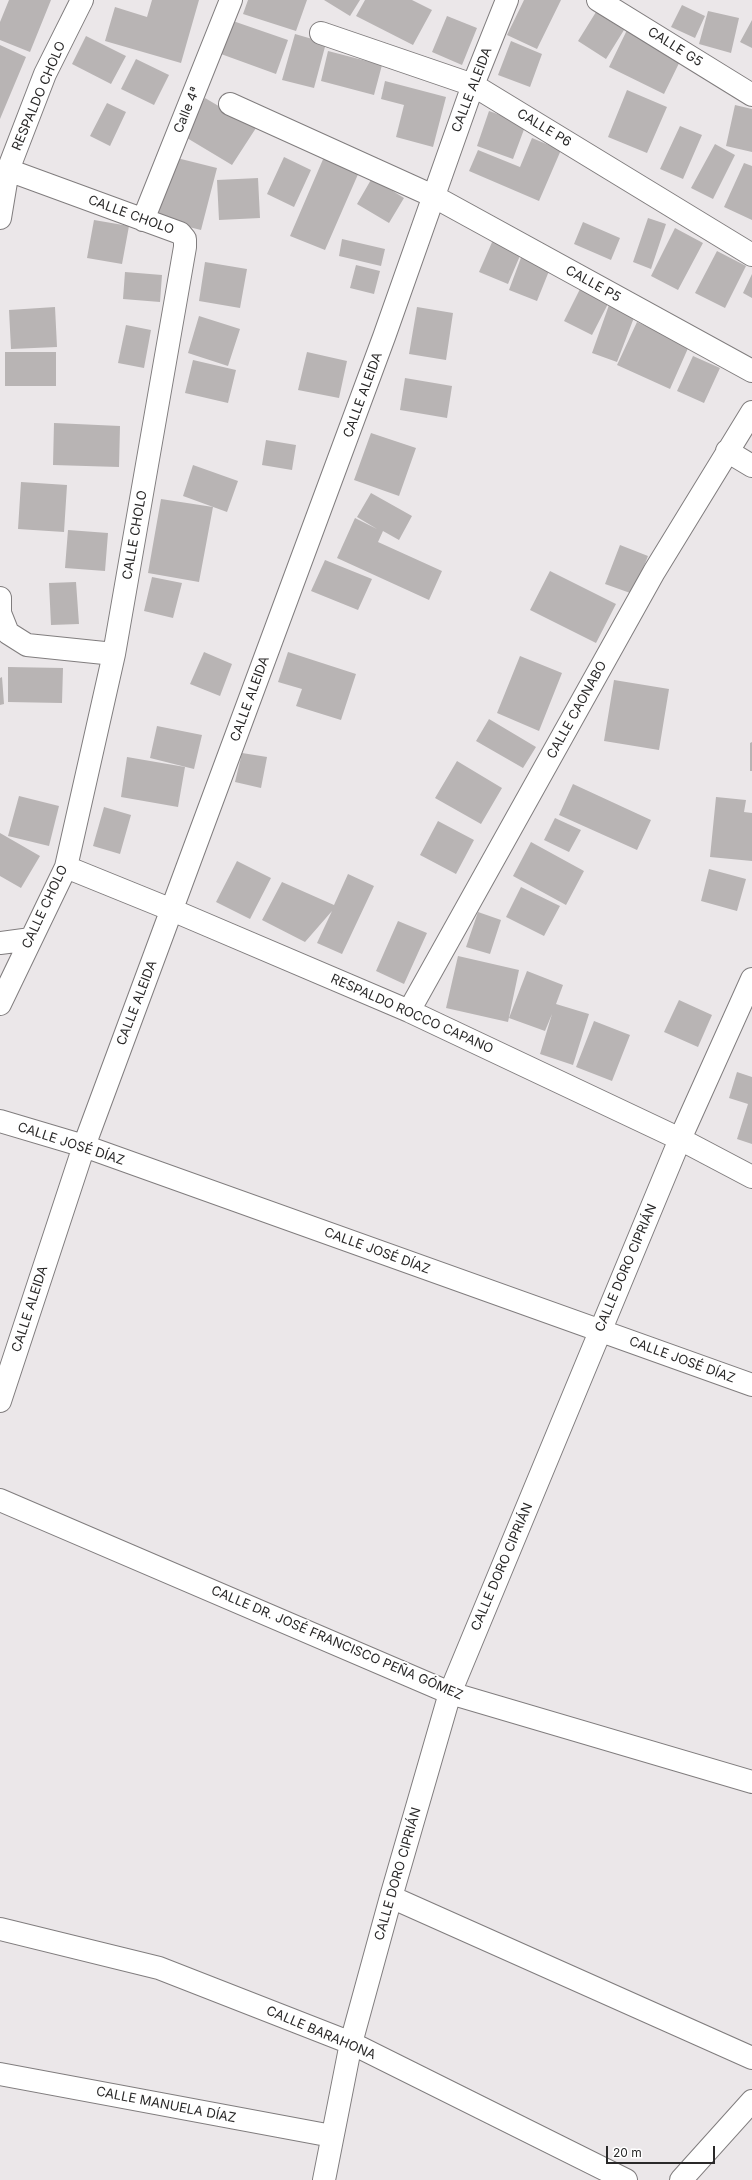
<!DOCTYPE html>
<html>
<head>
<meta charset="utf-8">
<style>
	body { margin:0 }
	#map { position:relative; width:752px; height:2180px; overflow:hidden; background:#ebe7e9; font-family:Inter,sans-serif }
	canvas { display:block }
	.scale { position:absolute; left:606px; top:2146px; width:109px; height:18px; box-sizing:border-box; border:2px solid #2a2929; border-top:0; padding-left:5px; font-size:12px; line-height:14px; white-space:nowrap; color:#2a2929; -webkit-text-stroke:3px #fff; paint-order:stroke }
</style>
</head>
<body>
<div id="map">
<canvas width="752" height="2180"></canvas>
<div class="scale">20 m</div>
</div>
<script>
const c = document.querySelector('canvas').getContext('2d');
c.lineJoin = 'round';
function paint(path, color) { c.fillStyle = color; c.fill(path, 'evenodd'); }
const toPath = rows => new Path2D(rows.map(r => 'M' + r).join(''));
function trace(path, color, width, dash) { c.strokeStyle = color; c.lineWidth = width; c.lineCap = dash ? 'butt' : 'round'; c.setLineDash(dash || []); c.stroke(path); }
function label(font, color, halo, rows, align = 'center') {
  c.font = font + ' Inter,sans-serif'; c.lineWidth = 3.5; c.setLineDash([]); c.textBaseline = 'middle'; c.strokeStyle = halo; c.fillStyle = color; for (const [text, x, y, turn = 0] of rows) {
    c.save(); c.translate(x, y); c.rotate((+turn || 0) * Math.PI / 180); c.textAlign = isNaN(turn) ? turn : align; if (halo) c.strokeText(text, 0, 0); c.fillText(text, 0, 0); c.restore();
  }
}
paint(toPath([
	[9,0,51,0,30,52,0,40,0,22],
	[152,0,199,0,181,63,105,41,115,7,147,17],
	[248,0,307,0,296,31,243,14],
	[324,0,360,0,350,16],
	[365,0,412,0,432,10,413,45,356,16],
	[524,0,561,0,537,49,507,35],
	[682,5,705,16,695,38,671,27],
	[708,11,739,18,731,53,699,44],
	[596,12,624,30,606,59,578,41],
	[447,16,477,28,462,65,432,52],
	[752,20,752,48,740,42],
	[233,21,288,40,276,74,221,54],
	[627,30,682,57,664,94,609,67],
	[295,34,326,43,314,88,282,80],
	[86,36,126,56,111,84,72,64],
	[511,41,542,54,530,87,498,75],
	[0,45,26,57,0,119],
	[328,51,382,65,374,95,321,81],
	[136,59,169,75,154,105,121,89],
	[385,81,446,97,433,147,396,137,404,105,381,99],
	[627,90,667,107,647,153,608,137],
	[205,98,256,128,232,165,182,135],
	[107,103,126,112,110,146,90,136],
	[735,105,752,109,752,152,726,146],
	[489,111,526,124,513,159,477,146],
	[680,126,702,135,683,179,660,169],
	[532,138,561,150,539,201,469,171,478,150,520,167],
	[715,144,735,155,713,199,691,188],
	[173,157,217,168,201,230,157,219],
	[284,157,311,170,294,207,267,194],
	[324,157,359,172,325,250,290,236],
	[744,163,752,166,752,220,724,207],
	[258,178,260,218,219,220,217,180],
	[372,178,404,198,389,223,357,204],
	[648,218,666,224,651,269,633,262],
	[94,220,129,226,122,264,87,258],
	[583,222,620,238,611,260,574,244],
	[675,228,703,243,678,290,651,276],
	[342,239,385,249,381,266,339,256],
	[493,240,522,251,508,284,479,272],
	[717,251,746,266,725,308,695,293],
	[522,255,551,266,537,301,509,290],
	[205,262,247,269,240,308,199,301],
	[356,265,380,271,374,294,350,288],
	[125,272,162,275,160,302,123,299],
	[752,274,752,298,743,293],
	[583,283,611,298,592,335,564,321],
	[609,305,635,315,617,362,592,353],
	[55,307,57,347,11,349,9,310],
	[417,307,453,313,446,360,409,354],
	[199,316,240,329,228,366,188,353],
	[637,322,689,346,670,389,617,365],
	[126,325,151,330,144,368,118,363],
	[5,352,56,352,56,386,5,386],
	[307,352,347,361,339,398,298,390],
	[693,356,720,368,704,403,677,391],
	[193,360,236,370,228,403,185,393],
	[405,378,452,386,447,418,400,410],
	[54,423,120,426,119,467,53,465],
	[371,433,416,448,399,496,354,480],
	[266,440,296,445,292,470,262,465],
	[193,465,238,481,227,512,183,496],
	[21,482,67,485,64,532,18,529],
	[371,493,412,516,399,540,383,531,378,542,442,571,429,600,337,558,355,518,377,529,357,517],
	[161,499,213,507,199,582,148,573],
	[68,530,108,533,105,571,65,568],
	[620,545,648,556,633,594,605,584],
	[325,560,372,579,358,610,311,591],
	[550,571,616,604,596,643,530,610],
	[152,577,182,583,173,618,144,611],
	[76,582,79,624,51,625,49,583],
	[204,652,232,664,220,696,190,684],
	[288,652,356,674,341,720,296,706,302,689,278,682],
	[520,656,562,673,539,731,497,713],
	[8,667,63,668,62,703,8,702],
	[2,677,4,704,0,705,0,678],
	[614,680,669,689,659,750,604,741],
	[489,719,536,747,523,768,476,741],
	[157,726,202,735,194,769,150,758],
	[752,742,752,771,750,771,750,743],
	[242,753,267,757,261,788,235,782],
	[127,757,185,767,178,807,121,797],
	[457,761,502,788,481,824,435,798],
	[573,784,651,820,637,850,559,815],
	[19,796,59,806,49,846,8,836],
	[716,797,746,800,744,812,752,813,752,861,710,857],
	[104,807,131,815,120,854,93,846],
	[555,818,581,830,569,852,544,840],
	[438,821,474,840,456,874,420,855],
	[0,833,40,856,21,888,0,876],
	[531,842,584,871,566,905,513,876],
	[237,861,271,878,250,919,216,902],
	[709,869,746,879,737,911,701,901],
	[348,874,374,886,342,954,317,943,332,911,305,942,262,920,282,882,334,905],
	[521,887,560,906,544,936,506,917],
	[478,912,501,920,490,954,466,947],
	[398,921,427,933,404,984,376,971],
	[458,956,519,970,508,1022,446,1008],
	[527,971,563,985,556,1004,589,1014,573,1065,540,1054,552,1014,545,1031,509,1018],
	[679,1000,712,1015,698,1047,664,1032],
	[594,1021,630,1035,612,1081,576,1067],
	[737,1072,752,1077,752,1144,737,1139,748,1104,729,1098]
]), '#b8b4b4');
const street = toPath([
	[598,0,752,95],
	[321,33,473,85,752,255],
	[230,104,433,196,752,371],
	[0,218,8,170,45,74,82,0],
	[143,220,231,0],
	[727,451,752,466],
	[0,598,0,613,8,633,27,645,114,654],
	[66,867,172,910,409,1011,680,1139,752,1177],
	[0,943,31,939],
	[0,1004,66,867,114,654,185,247,185,239,180,233,8,170],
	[409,1011,654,572,752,412],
	[0,1121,84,1146,752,1385],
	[0,1401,84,1146,384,337,473,85,507,0],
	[0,1500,450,1693,752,1782],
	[391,1897,752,2058],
	[0,1929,159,1968,351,2043,626,2180],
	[0,2074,332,2136],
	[324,2180,351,2043,391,1897,450,1693,680,1139,752,979],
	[681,2180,752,2101]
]);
trace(street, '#807d7e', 24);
trace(street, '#fff', 22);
label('13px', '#2a2929', '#fff', [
	["CALLE G5",675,47,32],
	["CALLE ALEIDA",472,90,-69],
	["RESPALDO CHOLO",39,96,-67],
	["Calle 4ª",187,110,-68],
	["CALLE P6",544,128,31],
	["CALLE CHOLO",131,215,20],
	["CALLE P5",593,284,29],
	["CALLE ALEIDA",363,395,-70],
	["CALLE CHOLO",135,535,-80],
	["CALLE ALEIDA",250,699,-70],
	["CALLE CAONABO",577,710,-61],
	["CALLE CHOLO",45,907,-65],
	["CALLE ALEIDA",137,1003,-69],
	["RESPALDO ROCCO CAPANO",412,1014,24],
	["CALLE JOSÉ DÍAZ",71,1144,18],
	["CALLE JOSÉ DÍAZ",377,1251,20],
	["CALLE DORO CIPRIÁN",626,1268,-67],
	["CALLE ALEIDA",30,1309,-72],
	["CALLE JOSÉ DÍAZ",682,1360,20],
	["CALLE DORO CIPRIÁN",502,1567,-67],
	["CALLE DR. JOSÉ FRANCISCO PEÑA GÓMEZ",337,1643,23],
	["CALLE DORO CIPRIÁN",398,1874,-74],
	["CALLE BARAHONA",321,2033,23],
	["CALLE MANUELA DÍAZ",166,2105,11]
]);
</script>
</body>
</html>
